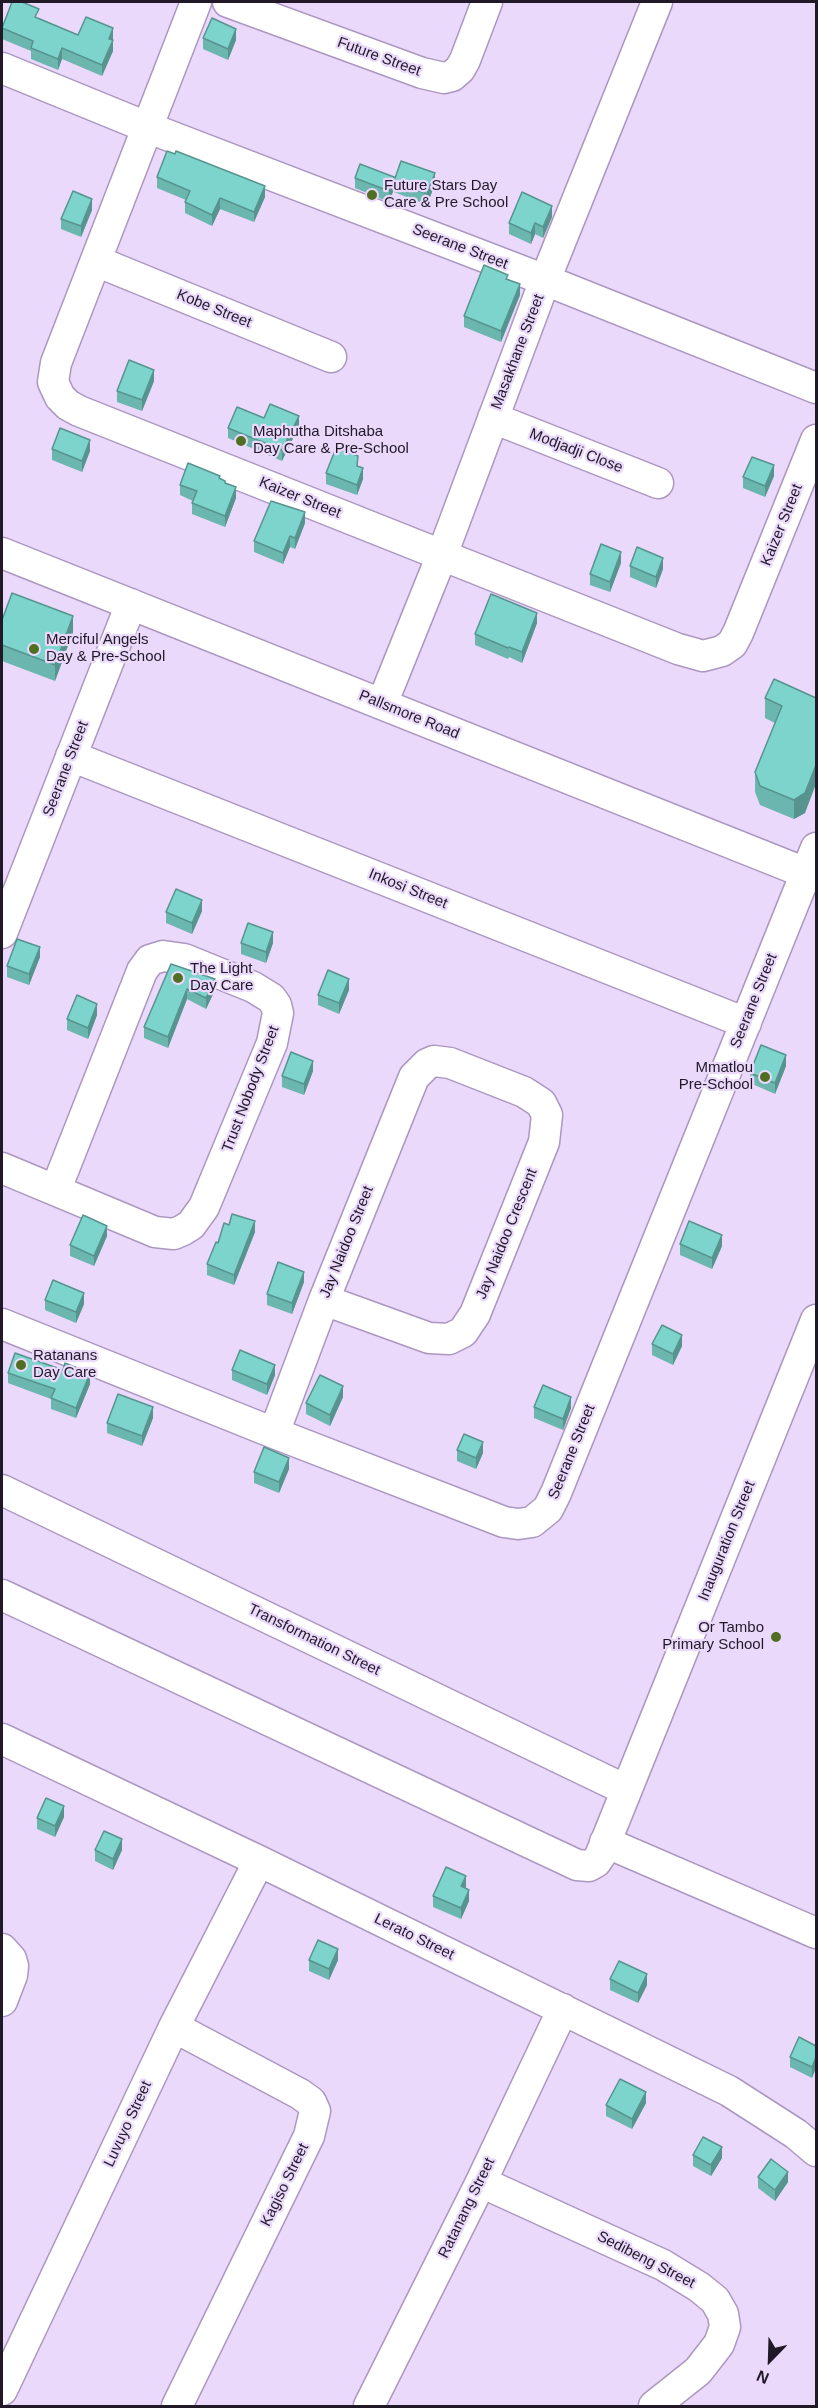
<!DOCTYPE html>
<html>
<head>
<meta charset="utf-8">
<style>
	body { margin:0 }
	#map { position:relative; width:818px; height:2408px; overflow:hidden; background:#ead9fb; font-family:Arial,sans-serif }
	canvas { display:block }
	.frame { position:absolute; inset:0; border:3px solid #211928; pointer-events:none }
	.north { position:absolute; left:740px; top:2330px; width:60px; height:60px; -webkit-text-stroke:4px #ead9fb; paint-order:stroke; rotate:203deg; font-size:16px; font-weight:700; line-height:24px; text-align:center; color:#211928 }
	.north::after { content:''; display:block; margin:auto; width:21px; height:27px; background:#211928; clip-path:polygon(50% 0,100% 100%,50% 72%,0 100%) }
</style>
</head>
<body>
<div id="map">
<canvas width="818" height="2408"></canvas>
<div class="frame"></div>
<div class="north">N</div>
</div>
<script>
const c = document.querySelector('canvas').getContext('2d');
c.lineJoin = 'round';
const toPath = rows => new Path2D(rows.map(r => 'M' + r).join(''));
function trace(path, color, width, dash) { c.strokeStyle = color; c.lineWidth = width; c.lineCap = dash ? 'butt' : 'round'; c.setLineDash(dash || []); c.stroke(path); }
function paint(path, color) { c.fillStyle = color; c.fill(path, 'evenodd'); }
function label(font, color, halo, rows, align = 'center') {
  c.font = font + ' Arial,sans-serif'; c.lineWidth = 4.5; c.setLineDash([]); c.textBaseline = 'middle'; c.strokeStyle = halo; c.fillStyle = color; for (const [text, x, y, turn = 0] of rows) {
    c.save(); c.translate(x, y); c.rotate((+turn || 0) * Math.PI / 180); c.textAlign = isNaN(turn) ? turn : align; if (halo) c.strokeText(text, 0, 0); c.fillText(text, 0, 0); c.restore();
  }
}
const minor = toPath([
	[196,2,56,363,53,382,60,397,68,405,79,411,678,649,703,656,722,651,732,644,738,633,816,440],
	[228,2,422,73,444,78,452,76,460,69,465,60,487,2],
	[2,68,149,128,545,280,816,388],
	[96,261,331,357],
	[493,418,658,483],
	[2,553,816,877],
	[382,704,442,555,545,280,657,2],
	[71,756,746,1023],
	[2,933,131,604],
	[2,1168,155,1232,174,1234,183,1230,191,1225,204,1207,272,1043,278,1013,276,1005,271,998,253,987,184,959,163,956,150,960,142,971,56,1189],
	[2,1324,274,1433,504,1522,518,1524,532,1522,548,1509,556,1493,816,848],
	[274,1433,324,1300,414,1077,427,1064,434,1061,450,1063,524,1092,541,1103,547,1115,544,1142,475,1314,463,1332,449,1339,429,1338,324,1300],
	[2,1490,626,1790],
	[2,1595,577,1865,589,1866,596,1862,600,1856,816,1320],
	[2,1739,259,1861,729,2091,796,2134,816,2151],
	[605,1842,816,1933],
	[2,1949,11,1959,13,1966,12,1975,2,2001],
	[174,2027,300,2094,311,2102,315,2111,309,2136,177,2406],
	[481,2182,663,2265,699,2287,715,2300,723,2314,725,2327,719,2344,698,2371,654,2406],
	[2,2390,174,2027,259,1861],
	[369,2406,481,2182,563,2009]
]);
trace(minor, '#ac97c0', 33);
trace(minor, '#fff', 30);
paint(toPath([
	[39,18,78,35,113,28,113,51,102,76,62,59,58,70,31,59,31,51,2,39,2,26],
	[203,38,236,40,228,60,203,49],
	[157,177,265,197,254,222,220,209,212,226,185,213,185,202,186,200,157,188],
	[355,178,394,180,435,184,427,205,394,192,394,189,389,202,355,188],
	[92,210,81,237,61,229,61,219],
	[552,217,543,238,535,234,531,244,509,234,509,223],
	[520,295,501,342,464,327,464,316],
	[154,381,142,411,117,402,117,391],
	[264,418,299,426,282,461,228,438,228,428],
	[52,449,90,451,82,472,52,460],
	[358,467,363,479,357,495,326,484,326,473],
	[774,476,765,497,743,488,743,477],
	[220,479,225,483,236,498,225,527,192,514,192,503,193,501,180,495,180,485],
	[305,523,295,549,290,547,283,564,254,552,254,541],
	[621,563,610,592,590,585,590,574],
	[630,566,663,569,656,588,630,577],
	[2,620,73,632,55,681,2,661],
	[537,623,522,663,509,657,508,659,475,645,475,634],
	[765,698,816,698,805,813,794,819,760,805,755,792,755,772,775,723,765,718],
	[202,911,192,934,166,923,166,912],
	[241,943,273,943,266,963,241,954],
	[40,957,29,985,7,977,7,966],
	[171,964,215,990,206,1009,187,999,168,1048,144,1038,144,1027],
	[349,990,339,1014,318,1005,318,995],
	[97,1015,88,1039,67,1030,67,1019],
	[786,1066,775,1094,750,1083,750,1073],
	[313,1071,304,1095,282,1087,282,1076],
	[229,1225,255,1232,234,1285,207,1275,207,1264,218,1243],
	[107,1236,94,1266,70,1256,70,1245],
	[680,1244,722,1246,712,1269,680,1255],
	[304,1282,292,1314,267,1305,267,1294],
	[45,1300,84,1304,76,1323,45,1310],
	[652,1344,682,1346,673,1365,652,1355],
	[63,1370,90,1384,76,1418,51,1409,51,1399,8,1383,8,1373],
	[232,1370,275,1375,267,1395,232,1380],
	[343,1397,330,1426,306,1414,306,1403],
	[534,1407,571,1408,563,1430,534,1418],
	[153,1418,142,1446,107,1433,107,1423],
	[457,1450,483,1453,476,1469,457,1461],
	[289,1469,279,1493,254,1483,254,1472],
	[64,1817,55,1837,37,1829,37,1818],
	[95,1850,122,1850,113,1870,95,1861],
	[466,1887,465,1888,469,1901,461,1919,433,1907,433,1896],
	[309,1960,338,1960,329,1980,309,1971],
	[610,1979,647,1985,638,2003,610,1990],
	[816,2046,812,2078,790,2067,790,2057],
	[646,2103,632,2129,606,2116,606,2105],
	[693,2155,722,2158,711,2176,693,2166],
	[758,2177,788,2182,775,2201,758,2188]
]), '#6bb6af');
paint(toPath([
	[113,28,113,51,102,76,102,65,109,39],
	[236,29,236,40,228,60,228,49],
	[62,48,62,59,58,70,58,59],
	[435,173,435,184,427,205,427,194],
	[394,177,394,189,389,202,389,191],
	[265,186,265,197,254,222,254,212],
	[220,198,220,209,212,226,212,215],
	[92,199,92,210,81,237,81,226],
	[552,206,552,217,543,238,543,227],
	[535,223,535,234,531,244,531,233],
	[520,284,520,295,501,342,501,331],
	[154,370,154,381,142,411,142,400],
	[299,416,299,426,282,461,282,450],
	[90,440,90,451,82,472,82,461],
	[774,465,774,476,765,497,765,486],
	[363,468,363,479,357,495,357,485],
	[236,487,236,498,225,527,225,516],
	[305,512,305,523,295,549,295,538],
	[290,536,290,547,283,564,283,553],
	[621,552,621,563,610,592,610,582],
	[663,558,663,569,656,588,656,577],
	[537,613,537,623,522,663,522,652],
	[73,616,73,632,55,681,55,665],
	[816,765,816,784,805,813,794,819,794,800],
	[202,900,202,911,192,934,192,923],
	[273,932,273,943,266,963,266,952],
	[40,947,40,957,29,985,29,974],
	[215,979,215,990,206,1009,206,998],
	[349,979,349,990,339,1014,339,1003],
	[187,989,187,999,168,1048,168,1037],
	[97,1004,97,1015,88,1039,88,1028],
	[786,1055,786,1066,775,1094,775,1083],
	[313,1061,313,1071,304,1095,304,1084],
	[255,1221,255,1232,234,1285,234,1275],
	[107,1226,107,1236,94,1266,94,1256],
	[722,1235,722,1246,712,1269,712,1258],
	[304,1272,304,1282,292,1314,292,1303],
	[84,1293,84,1304,76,1323,76,1312],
	[682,1335,682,1346,673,1365,673,1354],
	[275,1365,275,1375,267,1395,267,1384],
	[90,1373,90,1384,76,1418,76,1408],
	[343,1386,343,1397,330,1426,330,1415],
	[571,1397,571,1408,563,1430,563,1419],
	[153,1407,153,1418,142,1446,142,1436],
	[483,1442,483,1453,476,1469,476,1458],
	[289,1458,289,1469,279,1493,279,1482],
	[64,1806,64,1817,55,1837,55,1826],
	[122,1839,122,1850,113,1870,113,1859],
	[466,1876,466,1887,461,1897,461,1886],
	[469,1890,469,1901,461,1919,461,1908],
	[338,1949,338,1960,329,1980,329,1969],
	[647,1974,647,1985,638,2003,638,1993],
	[816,2057,816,2068,812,2078,812,2067],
	[646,2092,646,2103,632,2129,632,2119],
	[722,2147,722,2158,711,2176,711,2165],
	[788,2172,788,2182,775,2201,775,2190]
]), '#57948f');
const building = toPath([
	[12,2,22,2,39,9,35,17,78,35,86,17,113,28,109,39,113,40,102,65,62,48,58,59,31,48,33,41,2,28,12,2],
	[212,18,236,29,228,49,203,38,212,18],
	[167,151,175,154,176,151,265,186,254,212,220,198,212,215,185,202,190,191,157,177,167,151],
	[401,161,435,173,427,194,394,181,401,161],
	[360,164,394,177,389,191,355,178,360,164],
	[73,191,92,199,81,226,61,219,73,191],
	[522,192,552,206,543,227,535,223,531,233,509,223,522,192],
	[484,265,508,275,506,279,520,284,501,331,464,316,484,265],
	[129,360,154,370,142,400,117,391,129,360],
	[270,404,299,416,282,450,228,428,237,407,264,418,270,404],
	[60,428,90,440,82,461,52,449,60,428],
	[336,448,358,456,357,466,363,468,357,485,326,473,336,448],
	[752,457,774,465,765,486,743,477,752,457],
	[188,463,220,476,219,478,225,481,225,483,236,487,225,516,192,503,197,491,180,485,188,463],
	[271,501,305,512,295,538,290,536,283,553,254,541,271,501],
	[601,544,621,552,610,582,590,574,601,544],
	[637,547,663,558,656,577,630,566,637,547],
	[12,593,73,616,55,665,2,645,2,620,12,593],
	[491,594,537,613,522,652,509,647,508,648,475,634,491,594],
	[774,679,816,698,816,765,805,793,794,800,760,786,755,772,782,706,765,698,774,679],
	[176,889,202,900,192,923,166,912,176,889],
	[248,923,273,932,266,952,241,943,248,923],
	[17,939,40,947,29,974,7,966,17,939],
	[171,964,215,979,206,998,187,989,168,1037,144,1027,171,964],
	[328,970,349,979,339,1003,318,995,328,970],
	[77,995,97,1004,88,1028,67,1019,77,995],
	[761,1045,786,1055,775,1083,750,1073,761,1045],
	[291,1052,313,1061,304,1084,282,1076,291,1052],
	[232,1214,255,1221,234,1275,207,1264,216,1242,218,1243,224,1223,229,1225,232,1214],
	[83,1215,107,1226,94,1256,70,1245,83,1215],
	[689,1221,722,1235,712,1258,680,1244,689,1221],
	[278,1262,304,1272,292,1303,267,1294,278,1262],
	[53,1280,84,1293,76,1312,45,1300,53,1280],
	[662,1325,682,1335,673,1354,652,1344,662,1325],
	[240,1350,275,1365,267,1384,232,1370,240,1350],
	[15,1353,63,1370,65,1363,90,1373,76,1408,51,1398,55,1389,8,1373,15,1353],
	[320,1375,343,1386,330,1415,306,1403,320,1375],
	[543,1385,571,1397,563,1419,534,1407,543,1385],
	[118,1394,153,1407,142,1436,107,1423,118,1394],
	[464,1434,483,1442,476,1458,457,1450,464,1434],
	[264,1447,289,1458,279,1482,254,1472,264,1447],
	[46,1798,64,1806,55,1826,37,1818,46,1798],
	[104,1831,122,1839,113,1859,95,1850,104,1831],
	[446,1867,466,1876,461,1886,469,1890,461,1908,433,1896,446,1867],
	[318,1940,338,1949,329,1969,309,1960,318,1940],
	[619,1961,647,1974,638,1993,610,1979,619,1961],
	[799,2037,816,2046,816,2057,812,2067,790,2057,799,2037],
	[620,2079,646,2092,632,2119,606,2105,620,2079],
	[703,2137,722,2147,711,2165,693,2155,703,2137],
	[771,2159,788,2172,775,2190,758,2177,771,2159]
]);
paint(building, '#7cd4cc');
trace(building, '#57948f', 1.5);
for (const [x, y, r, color] of [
	[372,195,6,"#516f23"],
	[241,441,6,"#516f23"],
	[34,649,6,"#516f23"],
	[178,978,6,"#516f23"],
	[765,1077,6,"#516f23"],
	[21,1365,6,"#516f23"],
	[776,1637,6,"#516f23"]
]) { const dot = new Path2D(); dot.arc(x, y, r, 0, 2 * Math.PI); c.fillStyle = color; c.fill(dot); trace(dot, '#ead9fb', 2); }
label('15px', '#211928', '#ead9fb', [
	["Future Street",379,57,20],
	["Seerane Street",460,247,21],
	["Kobe Street",214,309,22],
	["Masakhane Street",518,352,-69],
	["Modjadji Close",576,451,21],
	["Kaizer Street",300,498,22],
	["Kaizer Street",782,525,-68],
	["Pallsmore Road",409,715,22],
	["Seerane Street",66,769,-69],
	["Inkosi Street",408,889,22],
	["Seerane Street",754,1001,-68],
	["Trust Nobody Street",251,1089,-69],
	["Jay Naidoo Crescent",507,1234,-68],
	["Jay Naidoo Street",347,1242,-68],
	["Seerane Street",572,1452,-68],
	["Inauguration Street",727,1541,-68],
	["Transformation Street",314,1640,26],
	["Lerato Street",414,1937,26],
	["Luvuyo Street",128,2124,-65],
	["Kagiso Street",285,2185,-64],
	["Ratanang Street",467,2208,-64],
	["Sedibeng Street",646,2260,27]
]);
label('15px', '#211928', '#ead9fb', [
	["Future Stars Day",384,186],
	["Care & Pre School",384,203],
	["Maphutha Ditshaba",253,432],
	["Day Care & Pre-School",253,449],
	["Merciful Angels",46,640],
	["Day & Pre-School",46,657],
	["The Light",190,969],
	["Day Care",190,986],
	["Mmatlou",753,1068,"right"],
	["Pre-School",753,1085,"right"],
	["Ratanans",33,1356],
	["Day Care",33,1373],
	["Or Tambo",764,1628,"right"],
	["Primary School",764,1645,"right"]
], 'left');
</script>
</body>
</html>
